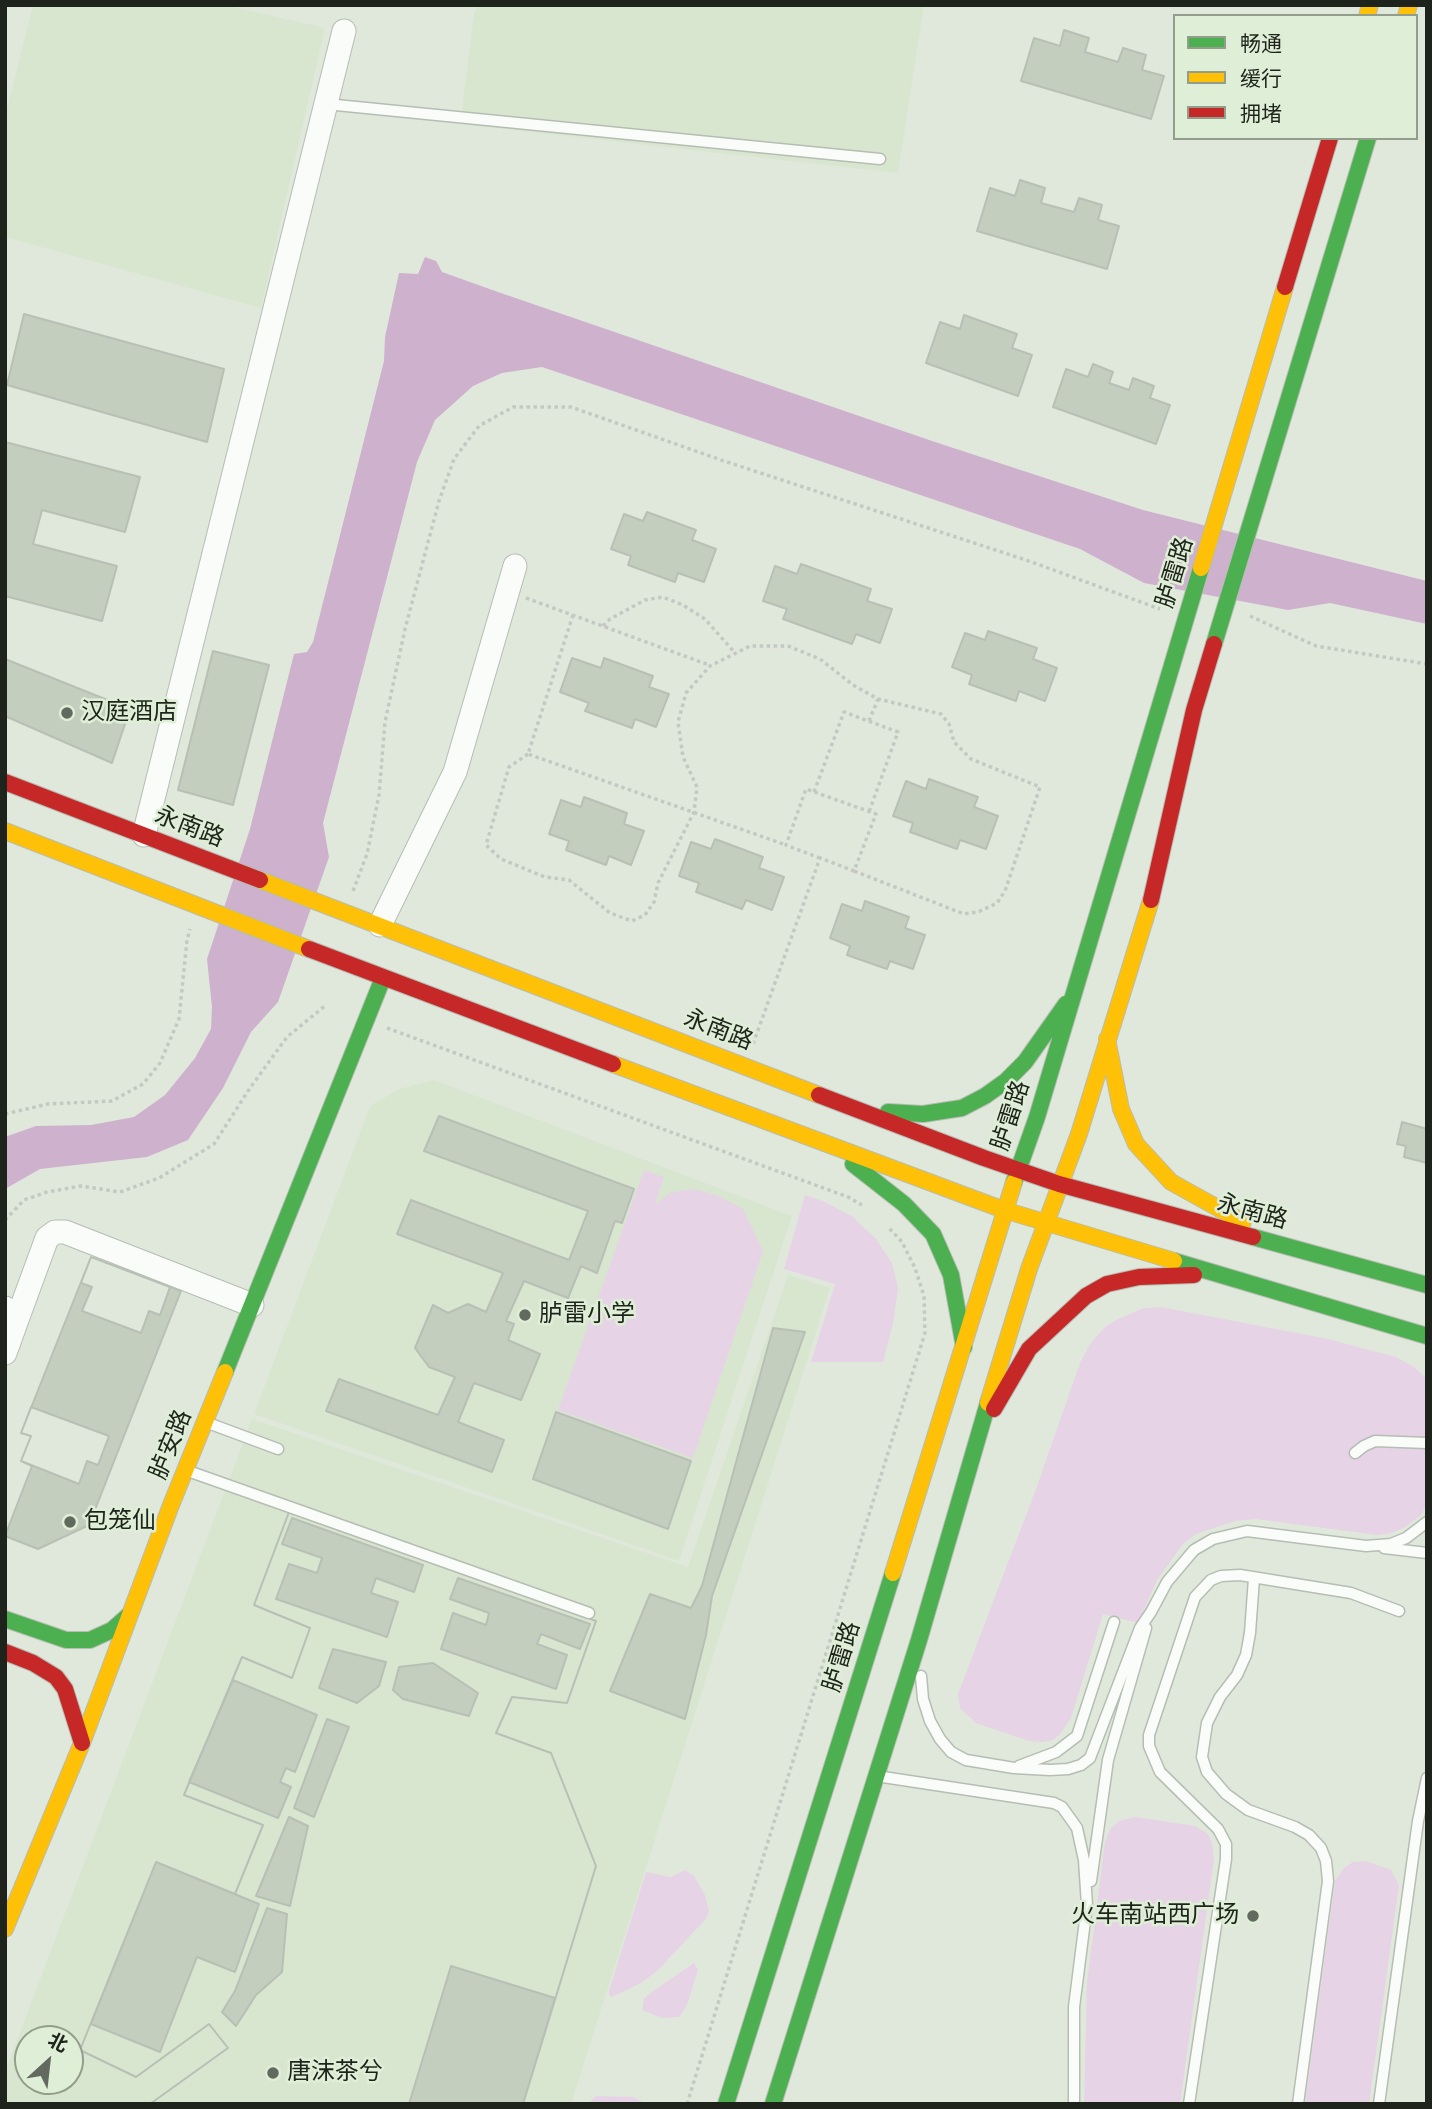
<!DOCTYPE html>
<html>
<head>
<meta charset="utf-8">
<style>
	body { margin:0 }
	#map { position:relative; width:1432px; height:2109px; overflow:hidden; background:#e0e8dc; font-family:Poppins,"Noto Sans SC",sans-serif }
	canvas { display:block }
	.frame { position:absolute; inset:0; border:7px solid #1e241b; pointer-events:none }
	.legend { position:absolute; left:1173px; top:14px; width:245px; height:126px; box-sizing:border-box; background:#dfeed6; border:2px solid #929d8b; margin:0; padding:9px 12px; list-style:none; font-size:21px; color:#1e241b }
	.legend li { display:flex; align-items:center; gap:14px; height:35px }
	.legend b { width:35px; border:2px solid #929d8b }
	.north { position:absolute; left:14px; top:2025px; width:70px; height:70px; box-sizing:border-box; background:#dfeed6; border:2px solid #929d8b; border-radius:50%; rotate:27deg; font-size:19px; font-weight:700; line-height:28px; text-align:center; color:#1e241b }
	.north::after { content:''; display:block; margin:auto; width:24px; height:32px; background:#62695f; clip-path:polygon(50% 0,100% 100%,50% 72%,0 100%) }
</style>
</head>
<body>
<div id="map">
<canvas width="1432" height="2109"></canvas>
<div class="frame"></div>
<ul class="legend">
<li><b style="height:9px;background:#4caf50"></b>畅通</li>
<li><b style="height:9px;background:#ffc107"></b>缓行</li>
<li><b style="height:9px;background:#c62828"></b>拥堵</li>
</ul>
<div class="north">北</div>
</div>
<script>
const c = document.querySelector('canvas').getContext('2d');
c.lineJoin = 'round';
function paint(path, color) { c.fillStyle = color; c.fill(path, 'evenodd'); }
const toPath = rows => new Path2D(rows.map(r => 'M' + r).join(''));
function trace(path, color, width, dash) { c.strokeStyle = color; c.lineWidth = width; c.lineCap = dash ? 'butt' : 'round'; c.setLineDash(dash || []); c.stroke(path); }
function label(font, color, halo, rows, align = 'center') {
  c.font = font + ' Poppins,"Noto Sans SC",sans-serif'; c.lineWidth = 5; c.setLineDash([]); c.textBaseline = 'middle'; c.strokeStyle = halo; c.fillStyle = color; for (const [text, x, y, turn = 0] of rows) {
    c.save(); c.translate(x, y); c.rotate((+turn || 0) * Math.PI / 180); c.textAlign = isNaN(turn) ? turn : align; if (halo) c.strokeText(text, 0, 0); c.fillText(text, 0, 0); c.restore();
  }
}
paint(toPath([
	[33,5,225,5,325,28,261,308,5,237,5,116],
	[477,5,924,5,898,173,460,124,474,14],
	[434,1080,792,1216,679,1561,254,1414,370,1106,399,1089],
	[788,1275,830,1288,571,2104,5,2104,5,2072,252,1419,688,1567],
	[28,2039,70,2039,70,2081,28,2081]
]), '#d8e6d0');
paint(toPath([
	[644,1170,664,1177,655,1204,672,1192,695,1189,721,1197,743,1209,763,1251,693,1458,558,1410],
	[805,1195,823,1201,853,1217,876,1239,892,1263,898,1288,893,1324,883,1362,811,1362,835,1284,784,1269],
	[1161,1307,1328,1339,1396,1357,1414,1367,1427,1379,1427,1504,1421,1515,1405,1527,1392,1533,1377,1535,1256,1519,1235,1521,1196,1534,1183,1544,1157,1580,1138,1623,1103,1614,1071,1718,1061,1733,1053,1740,1043,1742,1029,1741,976,1723,960,1708,958,1694,1036,1489,1080,1363,1090,1344,1105,1327,1118,1319,1144,1308],
	[1135,1817,1195,1826,1207,1833,1212,1842,1214,1859,1180,2104,1084,2104,1087,1982,1105,1842,1110,1829,1119,1821],
	[1366,1861,1391,1870,1399,1885,1369,2104,1305,2104,1335,1881,1344,1868,1353,1862],
	[685,1870,694,1876,705,1895,709,1911,706,1919,657,1971,641,1983,612,1997,609,1995,609,1991,646,1872,671,1877],
	[694,1963,698,1970,687,2005,679,2017,662,2018,642,2010,644,1999,649,1994],
	[596,2096,633,2097,647,2104,588,2104]
]), '#e6d3e5');
paint(toPath([
	[425,257,436,261,442,272,498,292,935,442,1143,510,1427,581,1427,624,1330,603,1288,610,1144,583,1080,549,542,367,502,373,473,386,435,420,417,462,323,823,329,857,278,1002,251,1032,223,1088,188,1140,147,1157,40,1169,5,1189,5,1137,36,1126,91,1125,134,1117,165,1095,195,1058,211,1029,212,1007,207,959,250,829,294,654,307,652,313,642,384,361,385,337,399,273,418,274]
]), '#cdb1cd');
const building = toPath([
	[1064,30,1089,38,1085,52,1118,62,1123,48,1146,55,1142,70,1164,76,1151,119,1021,81,1034,38,1060,46,1064,30],
	[1020,180,1045,188,1041,203,1074,212,1079,198,1102,205,1098,220,1119,226,1107,269,977,231,990,188,1015,196,1020,180],
	[24,314,224,369,207,442,7,385,24,314],
	[964,315,1017,334,1012,348,1032,355,1018,396,926,363,940,322,960,329,964,315],
	[1093,364,1113,372,1109,383,1129,390,1133,378,1154,386,1150,398,1170,405,1156,444,1053,407,1066,369,1088,377,1093,364],
	[5,442,140,477,125,532,42,510,33,544,117,566,102,621,5,596,5,442],
	[647,512,696,530,692,540,716,549,704,582,678,573,675,582,628,565,631,556,611,549,624,514,643,521,647,512],
	[801,564,871,589,867,601,892,609,880,643,856,634,852,644,783,619,787,609,763,601,775,566,797,574,801,564],
	[988,631,1037,648,1033,659,1057,668,1045,701,1019,691,1016,701,969,684,972,675,952,667,965,633,985,640,988,631],
	[213,651,269,665,233,805,178,790,213,651],
	[572,658,601,668,604,658,653,676,649,687,669,694,656,727,635,719,632,728,585,711,589,703,560,692,572,658],
	[5,659,130,709,112,763,5,716,5,659],
	[929,779,978,797,974,807,998,816,986,849,960,840,957,849,910,832,913,823,893,816,906,781,926,789,929,779],
	[584,797,627,813,624,824,644,831,631,865,609,856,606,865,566,850,569,841,549,834,561,800,581,807,584,797],
	[715,839,763,857,759,868,784,877,772,910,746,900,742,909,696,892,699,883,679,876,691,842,711,849,715,839],
	[865,901,909,917,905,928,925,935,913,969,890,961,887,969,847,955,850,946,830,938,842,904,862,911,865,901],
	[439,1116,634,1189,622,1223,615,1221,597,1273,581,1266,568,1298,524,1281,506,1321,514,1324,508,1340,540,1354,521,1400,474,1383,458,1422,504,1440,492,1472,326,1411,339,1379,438,1415,455,1377,429,1367,415,1348,433,1305,448,1313,468,1304,486,1312,503,1273,397,1234,411,1200,569,1260,588,1211,424,1151,439,1116],
	[1402,1122,1427,1129,1427,1163,1404,1157,1406,1146,1397,1144,1402,1122],
	[91,1257,170,1287,160,1315,149,1311,141,1333,82,1311,92,1287,81,1283,91,1257],
	[91,1257,181,1291,89,1525,38,1549,5,1536,32,1466,21,1461,31,1436,21,1433,91,1257],
	[773,1328,805,1332,712,1596,706,1635,685,1719,610,1691,650,1594,691,1608,702,1586,773,1328],
	[31,1407,109,1436,98,1465,87,1461,79,1484,21,1461,31,1436,21,1433,31,1407],
	[556,1412,691,1461,668,1529,533,1479,556,1412],
	[289,1512,596,1621,567,1703,512,1697,496,1733,551,1753,596,1866,523,2104,150,2104,228,2048,209,2024,136,2077,80,2050,156,1862,235,1894,263,1825,184,1795,242,1657,292,1678,310,1628,254,1605,289,1512],
	[333,1649,386,1662,379,1686,357,1703,319,1688,333,1649],
	[433,1663,478,1693,469,1716,403,1699,393,1690,399,1667,433,1663],
	[289,1512,596,1621,567,1703,512,1697,496,1733,551,1753,596,1866,523,2104,150,2104,228,2048,209,2024,136,2077,80,2050,156,1862,235,1894,263,1825,184,1795,242,1657,292,1678,310,1628,254,1605,289,1512],
	[327,1719,349,1727,314,1817,294,1808,327,1719],
	[289,1817,308,1826,290,1906,256,1896,289,1817],
	[267,1908,287,1914,282,1972,256,1995,236,2026,222,2012,235,1991,267,1908],
	[292,1518,423,1565,414,1592,376,1578,371,1593,398,1602,387,1637,276,1599,289,1564,317,1573,322,1558,282,1544,292,1518],
	[458,1578,590,1624,580,1649,541,1634,537,1644,567,1655,556,1689,441,1649,453,1613,486,1625,489,1613,450,1599,458,1578],
	[233,1680,317,1715,295,1772,286,1768,280,1782,291,1787,278,1818,189,1782,233,1680],
	[156,1862,259,1904,235,1972,197,1957,160,2052,91,2024,156,1862],
	[451,1966,555,1998,523,2104,409,2104,451,1966]
]);
paint(building, '#c4cebf');
trace(building, '#b8bfb5', 2);
const lane = toPath([
	[326,104,880,159],
	[208,1423,278,1449],
	[1355,1453,1364,1446,1375,1441,1427,1443],
	[188,1471,589,1613],
	[1384,1548,1427,1553],
	[1254,1578,1250,1633,1246,1655,1237,1675,1220,1697,1207,1723,1202,1757,1207,1772,1226,1794,1248,1810,1295,1827,1309,1835,1321,1848,1326,1861,1328,1881,1298,2104],
	[921,1676,923,1699,930,1721,940,1739,951,1752,966,1760,1014,1768,1050,1770,1068,1769,1081,1765,1090,1758,1140,1628,1151,1612,1167,1582,1194,1550,1213,1539,1247,1531,1366,1546,1391,1544,1406,1538,1427,1522],
	[1019,1766,1056,1752,1077,1736,1114,1622],
	[883,1777,1054,1803,1062,1807,1077,1828,1084,1860,1087,1905,1074,2007,1074,2104],
	[1091,1881,1108,1760,1146,1628],
	[1189,2104,1226,1859,1226,1844,1218,1829,1160,1772,1149,1746,1149,1735,1195,1597,1211,1580,1221,1576,1240,1575,1351,1593,1399,1611],
	[1379,2104,1418,1821,1427,1778]
]);
const street = toPath([
	[144,835,344,31],
	[380,925,455,772,515,566],
	[5,1308,18,1317,47,1238,55,1232,65,1232,252,1305],
	[5,1353,18,1317]
]);
const fast = toPath([
	[1214,644,1368,138],
	[888,1112,923,1114,962,1108,985,1096,1006,1081,1025,1062,1066,1004],
	[853,1164,904,1204,933,1234,951,1275,964,1347],
	[1014,1182,1037,1117,1201,568],
	[1253,1237,1427,1285],
	[1174,1261,1427,1336],
	[225,1372,383,978],
	[5,1619,66,1640,90,1640,112,1630,129,1615],
	[726,2104,893,1573],
	[773,2104,919,1640,988,1403]
]);
const slow = toPath([
	[1367,16,1370,5],
	[1406,16,1409,5],
	[1201,568,1285,287],
	[5,831,309,949],
	[260,880,819,1095],
	[1107,1039,1121,1109,1136,1144,1171,1182,1243,1222],
	[613,1064,1004,1210,1174,1261],
	[988,1403,1029,1269,1079,1134,1151,900],
	[893,1573,1014,1182],
	[5,1929,82,1743,171,1505,225,1372]
]);
const jam = toPath([
	[1285,287,1330,138],
	[5,782,260,880],
	[1151,900,1194,710,1214,644],
	[309,949,613,1064],
	[819,1095,984,1158,1059,1184,1253,1237],
	[994,1409,1029,1349,1086,1296,1107,1284,1139,1277,1194,1275],
	[5,1652,33,1663,56,1677,65,1689,82,1743]
]);
trace(lane, '#b6bdb3', 13);
trace(street, '#b6bdb3', 25);
trace(fast, '#b6bdb3', 18);
trace(slow, '#b6bdb3', 18);
trace(jam, '#b6bdb3', 18);
trace(toPath([
	[526,598,709,665],
	[573,615,528,754,786,845],
	[1250,616,1316,646,1427,664],
	[603,626,610,619,645,600,663,597,683,605,705,619,735,653],
	[869,721,878,699],
	[528,754,509,767,486,845,501,859,545,877,569,880,610,913,632,921,645,915,654,902,658,883,694,812,697,787,683,757,678,722,686,693,710,666,750,646,788,646,820,659,853,685,878,699,941,714,949,724,954,742,971,759,1040,787,1005,891,997,903,978,912,964,914,854,871],
	[814,792,844,712,898,732,869,812],
	[353,891,367,854,379,795,385,722,405,629,439,501,454,459,479,426,513,407,571,407,721,460,1026,560,1160,609],
	[387,1028,848,1197,862,1205],
	[753,1044,820,858,854,871,876,814,806,789,786,845,820,858],
	[5,1114,48,1104,112,1101,143,1084,160,1063,179,1019,187,940,190,929],
	[5,1220,24,1200,47,1192,81,1186,120,1192,159,1178,214,1144,250,1088,287,1037,326,1005],
	[687,2104,925,1333,924,1296,915,1268,902,1242,889,1228]
]), '#c5c8c2', 3.5, [3.5, 3.5]);
trace(lane, '#fafcfa', 10);
trace(street, '#fafcfa', 23);
trace(fast, '#4caf50', 16);
trace(slow, '#ffc107', 16);
trace(jam, '#c62828', 16);
for (const [x, y, r, color] of [
	[67,713,7,"#62695f"],
	[525,1315,7,"#62695f"],
	[70,1522,7,"#62695f"],
	[1253,1916,7,"#62695f"],
	[273,2073,7,"#62695f"]
]) { const dot = new Path2D(); dot.arc(x, y, r, 0, 2 * Math.PI); c.fillStyle = color; c.fill(dot); trace(dot, '#dfeed6', 2.5); }
label('24px', '#1e241b', '#dfeed6', [
	["胪雷路",1176,573,-73],
	["永南路",189,828,21],
	["永南路",718,1031,21],
	["胪雷路",1012,1116,-72],
	["永南路",1252,1213,15],
	["胪安路",172,1445,-68],
	["胪雷路",843,1657,-73]
]);
label('24px', '#1e241b', '#dfeed6', [
	["汉庭酒店",81,713],
	["胪雷小学",539,1315],
	["包笼仙",84,1522],
	["火车南站西广场",1239,1916,"right"],
	["唐沫茶兮",287,2073]
], 'left');
</script>
</body>
</html>
